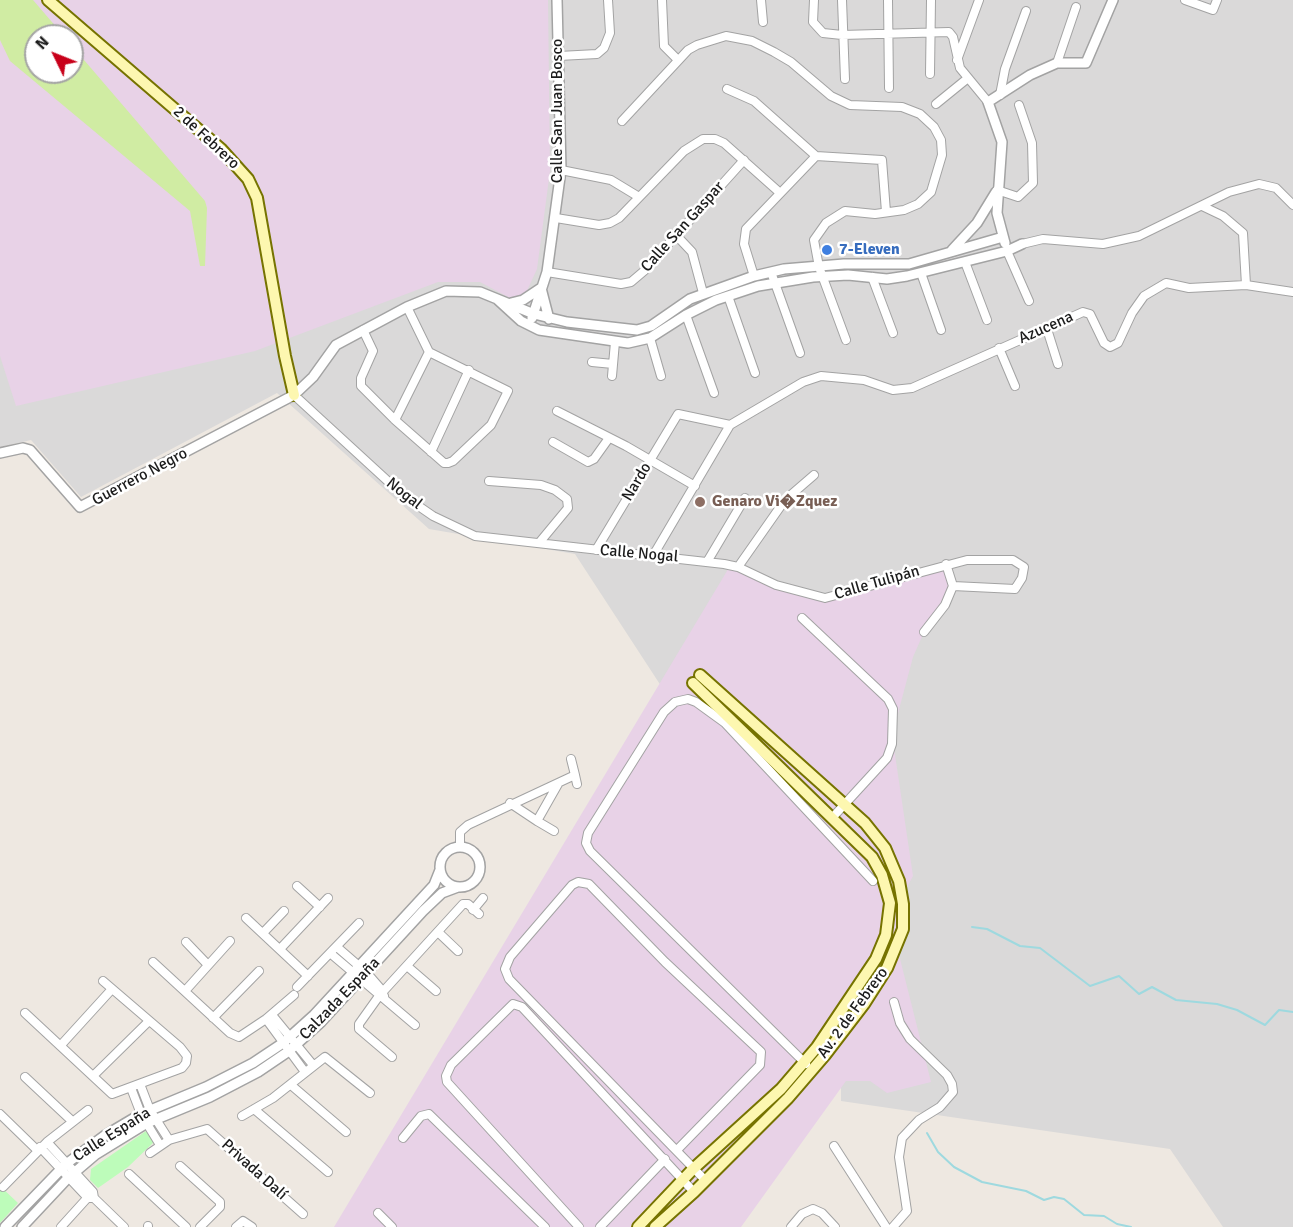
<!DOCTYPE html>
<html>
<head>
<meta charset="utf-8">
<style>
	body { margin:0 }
	#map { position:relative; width:1293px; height:1227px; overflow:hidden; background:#eee8e1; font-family:Signika,sans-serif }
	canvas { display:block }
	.north { position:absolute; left:24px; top:24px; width:60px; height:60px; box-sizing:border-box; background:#fff; border:2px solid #a4a4a4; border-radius:50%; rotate:313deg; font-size:16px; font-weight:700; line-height:24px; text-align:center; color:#1c1c1c }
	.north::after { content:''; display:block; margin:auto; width:21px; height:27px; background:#c8001a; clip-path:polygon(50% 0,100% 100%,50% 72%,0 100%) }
</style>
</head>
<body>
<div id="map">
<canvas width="1293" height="1227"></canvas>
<div class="north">N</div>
</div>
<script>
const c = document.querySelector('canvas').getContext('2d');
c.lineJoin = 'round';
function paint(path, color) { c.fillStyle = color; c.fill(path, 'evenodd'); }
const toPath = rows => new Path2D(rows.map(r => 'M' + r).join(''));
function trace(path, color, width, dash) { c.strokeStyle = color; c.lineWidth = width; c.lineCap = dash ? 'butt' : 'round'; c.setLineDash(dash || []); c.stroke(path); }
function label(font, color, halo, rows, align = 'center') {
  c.font = font + ' Signika,sans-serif'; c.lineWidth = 5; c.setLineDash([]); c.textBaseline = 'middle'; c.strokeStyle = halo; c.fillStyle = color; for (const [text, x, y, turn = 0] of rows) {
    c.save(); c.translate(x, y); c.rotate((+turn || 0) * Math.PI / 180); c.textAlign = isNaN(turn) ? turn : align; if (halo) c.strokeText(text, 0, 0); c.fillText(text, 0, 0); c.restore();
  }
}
paint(toPath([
	[0,0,1293,0,1293,1227,1223,1227,1170,1149,841,1101,841,962,575,554,429,529,277,393,81,497,31,440,0,447],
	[36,36,72,36,72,72,36,72]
]), '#dad9d9');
paint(toPath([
	[0,0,548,0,550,171,537,269,525,295,512,299,480,282,438,282,255,351,16,406,0,356],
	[36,36,72,36,72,72,36,72],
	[946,564,953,586,924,632,913,657,897,717,894,748,913,876,899,902,895,939,931,1082,887,1093,870,1081,846,1081,741,1227,334,1227,730,566,758,578,825,598]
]), '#e8d2e7');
paint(toPath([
	[0,0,33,0,64,36,36,36,36,72,72,72,72,46,205,201,207,208,205,266,200,266,190,211,10,61,0,40]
]), '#d0eca3');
paint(toPath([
	[146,1131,153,1136,154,1142,128,1167,98,1188,90,1180,91,1169],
	[0,1186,18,1203,0,1223]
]), '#bdfcba');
trace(toPath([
	[972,927,987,929,1020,946,1040,948,1090,986,1119,976,1139,994,1152,987,1176,1000,1217,1004,1237,1010,1265,1025,1279,1010,1293,1012],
	[927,1133,938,1152,954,1167,982,1182,1026,1191,1044,1200,1054,1197,1064,1199,1084,1215,1104,1216,1117,1224,1131,1227]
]), '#9ed9df', 2);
const minor = toPath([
	[662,0,664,46,677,59],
	[761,0,763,22],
	[814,0,813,22,823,33,842,35,949,32,953,37,960,68,988,102],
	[842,0,845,79],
	[888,0,889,88],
	[1185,0,1213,10,1217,0],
	[559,56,597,54,604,48,610,33,608,0],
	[957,60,979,0],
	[1057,63,1076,7],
	[930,74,931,0],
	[727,89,754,101,816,156],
	[1000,95,1005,69,1026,11],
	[936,104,968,78],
	[622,121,688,50,697,45,726,36,752,41,774,52,791,62,831,96,850,105,902,107,920,114,934,127,941,140,942,155,931,192,918,204,904,210,875,214,845,211,826,223,814,240,819,267,846,340],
	[816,156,882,160,886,212],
	[561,170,611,180,639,197],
	[997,190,1018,197,1033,183,1032,143,1019,105],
	[1202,206,1223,216,1243,233,1246,285],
	[556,218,599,225,610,223,619,218,684,151,703,139,715,139,724,143,779,192],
	[675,234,692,252,703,293],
	[1022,244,1043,239,1103,244,1139,236,1229,192,1259,184,1276,188,1293,205],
	[1007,251,1029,301],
	[965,262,987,320],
	[547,272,621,284,631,282,644,271,744,160],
	[771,272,800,353],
	[921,273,941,330],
	[754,276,744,244,746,229,816,156],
	[872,277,893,333],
	[728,296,755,373],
	[407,307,429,352],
	[686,315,714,393],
	[1047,329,1058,364],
	[363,330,373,351,361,378,361,386,395,420,444,463,448,463,453,461,491,425,508,391,429,352],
	[650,338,661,376],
	[999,348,1015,386],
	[592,362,613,364],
	[612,376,615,342],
	[294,395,404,496,433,516,475,536,724,564,738,567,776,585,825,598,967,560,1013,560,1024,567,1022,578,1015,589,953,586],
	[557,411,626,446,695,486],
	[395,420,429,352],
	[553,442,588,462,594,459,609,438],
	[431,452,469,370],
	[489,481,541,485,555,490,567,499,568,508,539,543],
	[596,550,678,414,730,425],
	[654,554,730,425,803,382,821,376,864,380,893,390,912,388,1083,312,1090,314,1104,343,1110,347,1118,343,1132,313,1144,296,1166,283,1189,288,1246,285,1293,292],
	[707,562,745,498],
	[738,567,785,500,814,475],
	[802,618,888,699,893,709,892,744,887,758,832,818],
	[924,632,945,605,953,586,946,564],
	[575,775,577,784],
	[510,803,537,821,558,784],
	[537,821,554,831],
	[460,846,460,832,468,825,575,775,571,759],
	[297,886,320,907],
	[473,910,483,898],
	[246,918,308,976],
	[438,932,458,951],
	[263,933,284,911],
	[186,942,208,965],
	[337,947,367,973,380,988,384,996],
	[280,949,328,898],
	[330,953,415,1025],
	[153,962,230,1033,239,1037,266,1019,294,995],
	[407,966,436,991],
	[297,987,359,923],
	[185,991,230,941],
	[25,1013,112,1094,182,1068,186,1063,187,1056,180,1047,103,981],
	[272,1015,313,1065],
	[213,1018,259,971],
	[266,1019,305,1072],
	[61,1045,112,989],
	[392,1057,359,1029,359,1024,379,996,463,904,468,904,479,914],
	[806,1064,590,851,586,843,588,833,664,712,675,702,688,699,696,702,725,723,873,881],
	[93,1076,149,1021],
	[25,1077,72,1121],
	[140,1084,150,1110,169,1140],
	[291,1085,346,1132],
	[131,1088,141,1114,160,1145],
	[254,1109,328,1172],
	[0,1114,37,1150],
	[242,1116,273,1098,325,1057,370,1093],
	[403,1138,421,1116,429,1114,545,1227],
	[47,1142,93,1192,94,1198,124,1227],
	[834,1146,886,1227],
	[40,1147,88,1198,94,1198],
	[677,1150,760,1065,761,1052,665,962,589,884,578,882,572,885,510,957,505,969,509,979,705,1180],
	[150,1153,169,1140,207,1129,303,1214],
	[180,1166,220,1202,220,1207,200,1227],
	[129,1174,186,1227],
	[3,1187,47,1142,88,1110],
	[378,1213,392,1227],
	[148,1226,148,1227],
	[61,1227,90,1195],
	[236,1227,243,1221,252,1227],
	[579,1227,447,1082,446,1076,451,1065,513,1004,522,1007,694,1192],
	[600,1227,665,1159],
	[791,1227,802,1214,813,1209,822,1213,835,1227],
	[893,1227,907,1211,899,1157,902,1138,919,1120,940,1107,953,1092,952,1084,947,1075,910,1039,900,1023,894,1002]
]);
const tertiary = toPath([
	[1005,243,997,213,1002,142,988,102,1030,75,1057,63,1086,63,1113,0],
	[952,250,977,223,996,192],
	[498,300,521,321,539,330,628,343,650,338,686,315,716,300,758,286,813,277,848,275,887,279,907,276,1007,251,1022,244],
	[511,303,523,300,541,288,549,319],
	[532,318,547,272,561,170,557,0],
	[0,453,23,448,30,450,80,507,294,395,313,377,336,345,407,307,446,291,480,292,534,314,567,322,637,330,651,326,690,299,754,276,784,269,844,264,909,264,1003,237],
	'440 867a20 20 0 1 1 40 0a20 20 0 1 1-40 0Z',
	[5,1227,66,1164,104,1136,141,1114,206,1087,253,1063,283,1043,314,1015,434,885,440,870],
	[22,1227,68,1178,95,1155,147,1123,210,1097,258,1072,289,1051,321,1022,423,911,442,893,458,887]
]);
const secondary = toPath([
	[48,0,221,149,248,179,257,198,285,356,294,395],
	[638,1227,693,1169,781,1089,817,1047,876,959,886,935,890,903,882,875,872,857,693,683],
	[655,1227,694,1192,788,1098,825,1055,864,1004,887,968,903,929,903,904,899,881,885,848,865,823,700,675]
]);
trace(minor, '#a3a3a3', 10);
trace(tertiary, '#a3a3a3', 12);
trace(secondary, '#767300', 14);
trace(minor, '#fff', 8);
trace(tertiary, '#fff', 9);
trace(secondary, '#fdf7b0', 10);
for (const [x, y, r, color] of [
	[827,250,6,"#3f7fe0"],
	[700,502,6,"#8d6e63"]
]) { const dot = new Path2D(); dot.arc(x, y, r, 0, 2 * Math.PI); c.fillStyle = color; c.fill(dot); trace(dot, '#fff', 2); }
label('16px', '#1c1c1c', '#fff', [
	["Calle San Juan Bosco",558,111,-90],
	["2 de Febrero",206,138,43],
	["Calle San Gaspar",683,227,-48],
	["Azucena",1046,328,-24],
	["Guerrero Negro",140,477,-28],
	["Nardo",637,482,-59],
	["Nogal",404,494,38],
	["Calle Nogal",639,554,5],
	["Calle Tulipán",877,583,-16],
	["Calzada España",340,999,-46],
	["Av. 2 de Febrero",853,1013,-54],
	["Calle España",112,1135,-32],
	["Privada Dalí",254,1170,42]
]);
label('bold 16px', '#366cbe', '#fff', [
	["7-Eleven",839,250]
], 'left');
label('bold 16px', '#785e54', '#fff', [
	["Genaro Vi�Zquez",712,502]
], 'left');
</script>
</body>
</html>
